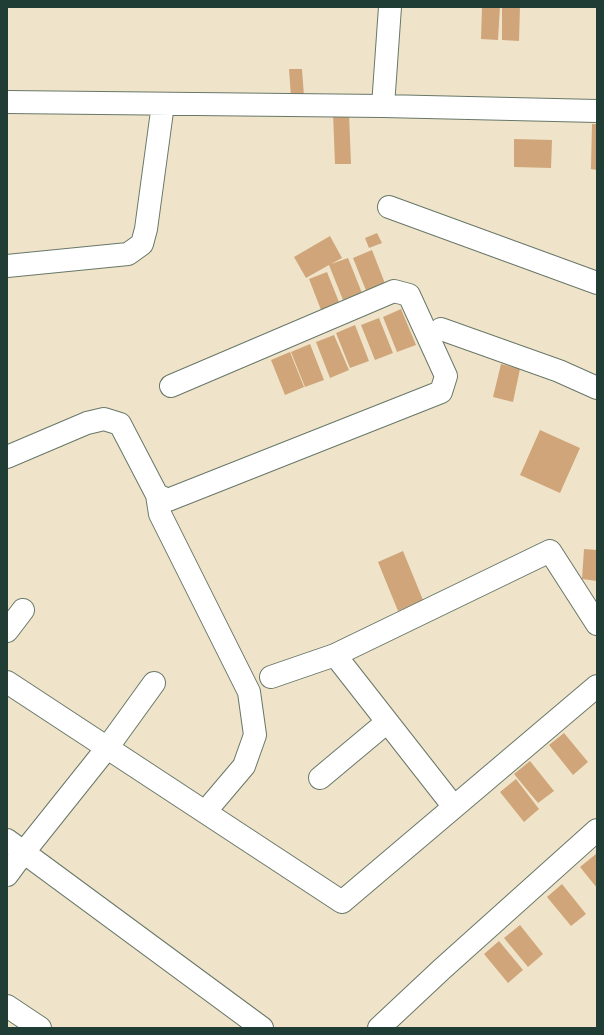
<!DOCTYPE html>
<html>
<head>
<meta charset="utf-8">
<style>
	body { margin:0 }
	#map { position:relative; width:604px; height:1035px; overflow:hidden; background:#efe4c9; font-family:Itim,sans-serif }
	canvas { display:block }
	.frame { position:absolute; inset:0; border:8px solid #1f3d34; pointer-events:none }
</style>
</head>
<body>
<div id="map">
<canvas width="604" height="1035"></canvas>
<div class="frame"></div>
</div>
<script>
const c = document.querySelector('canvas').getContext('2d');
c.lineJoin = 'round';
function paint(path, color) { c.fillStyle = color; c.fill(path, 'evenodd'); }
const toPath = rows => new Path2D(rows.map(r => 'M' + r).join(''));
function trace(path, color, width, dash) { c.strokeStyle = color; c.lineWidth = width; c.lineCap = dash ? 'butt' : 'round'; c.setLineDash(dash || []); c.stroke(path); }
paint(toPath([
	[482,7,500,7,498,40,481,39],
	[502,7,520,7,519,41,502,40],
	[289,69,302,69,304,96,291,97],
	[333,113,349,113,351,164,335,164],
	[592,124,597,124,597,170,591,169],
	[514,139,552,140,551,168,514,167],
	[377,233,382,243,369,248,365,238],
	[330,236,342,258,331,264,348,258,362,293,343,300,329,265,306,278,294,257],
	[372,250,386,286,367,293,353,258],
	[327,272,341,307,323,315,309,279],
	[401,309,416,345,397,352,383,317],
	[379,318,393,353,375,360,361,325],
	[355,325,369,361,350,368,336,333],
	[334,335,349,370,330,378,316,342],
	[310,344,324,380,305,387,291,352],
	[290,352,304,387,285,395,271,360],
	[501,364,520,369,513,402,493,397],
	[540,430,580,448,560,493,520,475],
	[584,549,597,550,597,581,582,579],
	[403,551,423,600,398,611,378,562],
	[564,733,588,762,573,775,549,745],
	[530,761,554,791,538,803,514,774],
	[516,779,539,809,524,822,500,792],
	[596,854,597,856,597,888,580,867],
	[562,884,586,914,571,926,547,897],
	[520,925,543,954,528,967,504,938],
	[499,941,523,970,508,983,484,954]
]), '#d0a57a');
const minor = toPath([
	[7,102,383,106,597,111],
	[383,106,390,7],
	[389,207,597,283],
	[7,266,128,254,142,244,146,229,163,104],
	[441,329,559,371,597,388],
	[7,457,87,423,104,419,120,424,157,495,168,500,441,392,446,376,409,295,394,291,171,386],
	[157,495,160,514,249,692,255,735,244,766,205,812],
	[7,631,23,610],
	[335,655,454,807],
	[271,677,335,655,550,551,597,624],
	[7,682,342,902,597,686],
	[320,778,387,722],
	[7,840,262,1028],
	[7,875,24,852,107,748,154,683],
	[7,1006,40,1028],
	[379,1028,442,969,597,830]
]);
trace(minor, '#687768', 24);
trace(minor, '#fff', 22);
</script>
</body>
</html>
